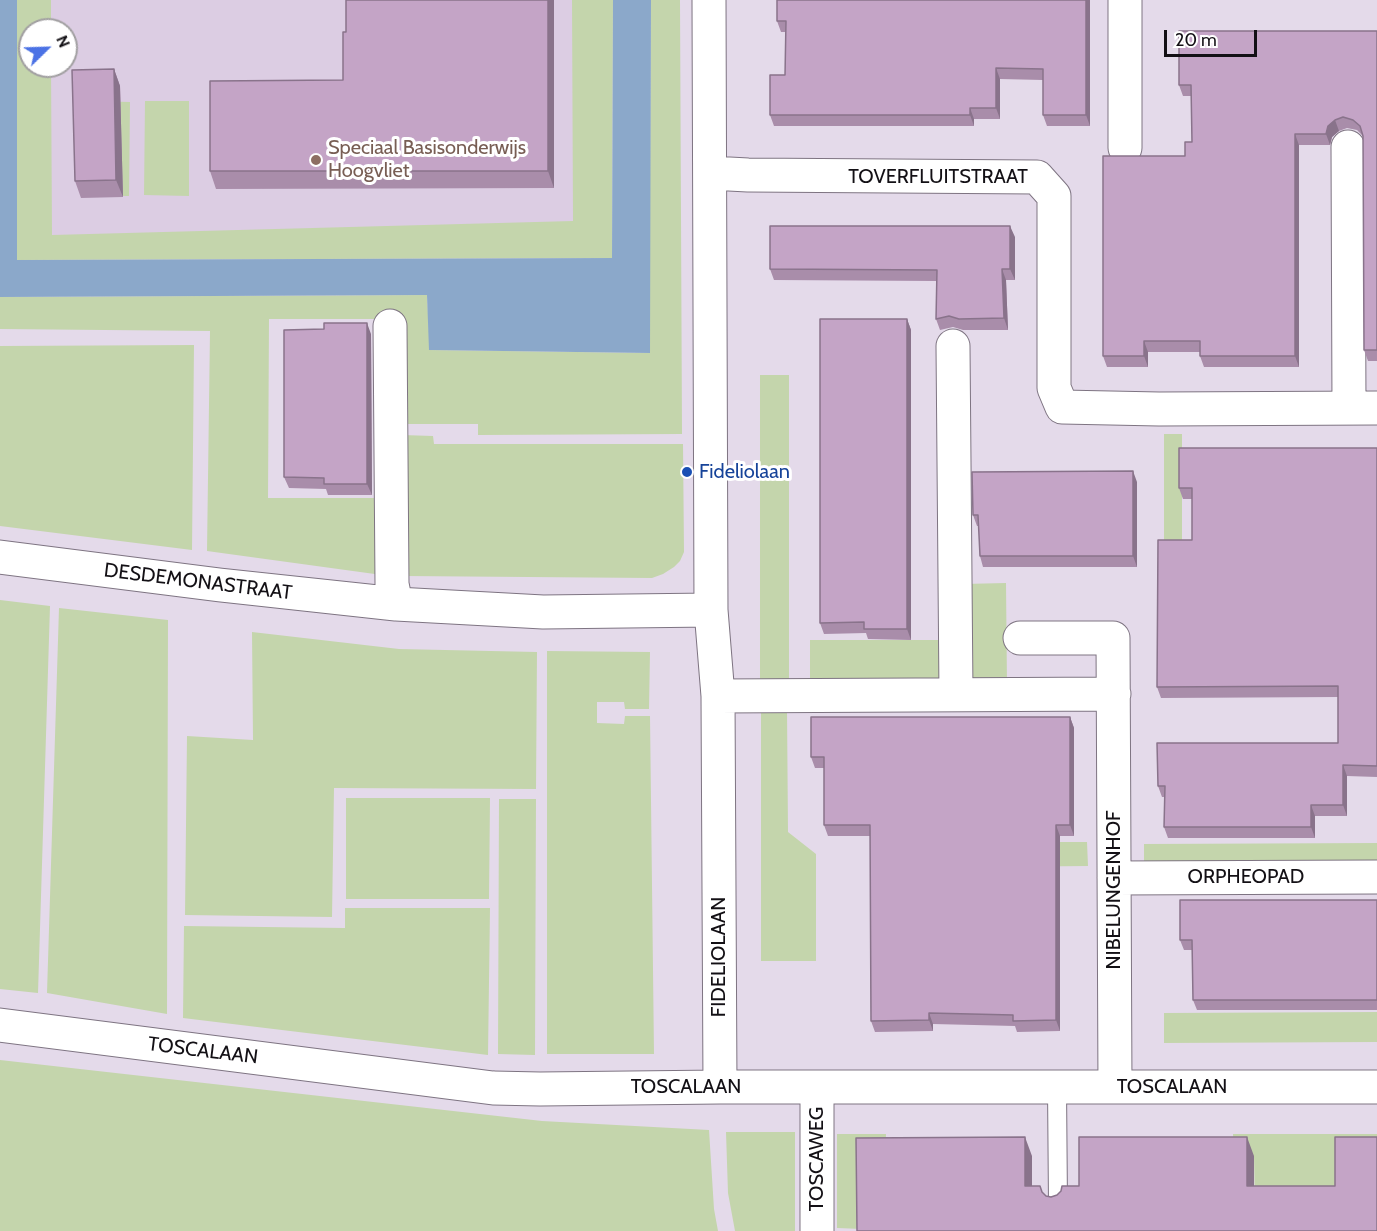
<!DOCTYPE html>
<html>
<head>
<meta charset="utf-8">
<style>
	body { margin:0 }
	#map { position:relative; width:1377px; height:1231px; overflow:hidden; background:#e4daea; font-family:Cabin,sans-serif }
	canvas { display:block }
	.north { position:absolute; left:18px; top:18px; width:60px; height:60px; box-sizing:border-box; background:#fff; border:2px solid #a19fa1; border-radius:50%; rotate:67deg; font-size:16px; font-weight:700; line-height:24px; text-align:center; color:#131015 }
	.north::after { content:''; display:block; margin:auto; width:21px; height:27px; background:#4b72e5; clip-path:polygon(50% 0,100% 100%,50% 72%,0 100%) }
	.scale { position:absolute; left:1164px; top:30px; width:93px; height:27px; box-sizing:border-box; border:3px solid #131015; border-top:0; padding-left:8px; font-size:18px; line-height:21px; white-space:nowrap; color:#131015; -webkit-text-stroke:4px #fff; paint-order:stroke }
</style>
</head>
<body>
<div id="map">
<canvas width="1377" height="1231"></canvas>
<div class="north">N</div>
<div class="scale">20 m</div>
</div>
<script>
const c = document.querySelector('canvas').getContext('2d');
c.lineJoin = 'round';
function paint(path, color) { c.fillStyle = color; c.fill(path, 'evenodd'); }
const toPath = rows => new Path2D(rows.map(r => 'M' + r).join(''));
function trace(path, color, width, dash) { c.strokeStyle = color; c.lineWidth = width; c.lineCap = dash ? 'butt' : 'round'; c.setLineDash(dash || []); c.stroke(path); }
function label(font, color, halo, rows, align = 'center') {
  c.font = font + ' Cabin,sans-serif'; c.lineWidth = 6; c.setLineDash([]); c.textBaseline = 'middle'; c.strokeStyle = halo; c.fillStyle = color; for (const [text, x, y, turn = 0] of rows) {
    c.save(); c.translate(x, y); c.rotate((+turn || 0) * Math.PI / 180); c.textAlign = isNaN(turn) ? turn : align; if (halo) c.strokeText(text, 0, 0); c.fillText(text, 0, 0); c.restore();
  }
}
paint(toPath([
	[31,0,608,0,607,254,22,254],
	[30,30,66,30,66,66,30,66]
]), '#dccde3');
paint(toPath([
	[17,0,51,0,51,30,30,30,30,66,51,66,52,235,573,221,572,0,613,0,612,258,17,260],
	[651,0,680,0,682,434,478,435,478,424,399,424,397,319,269,319,268,498,386,498,382,575,207,551,210,331,0,329,0,297,427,295,430,350,649,353],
	[85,101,130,102,129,196,85,196],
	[145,101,189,101,189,196,144,195],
	[194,345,192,550,0,526,0,346],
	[760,375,789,375,789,688,760,688],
	[1164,434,1182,434,1182,567,1164,567],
	[402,435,433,436,434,444,683,444,684,552,680,561,674,567,663,574,652,578,404,576],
	[1006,583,1007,686,964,686,963,584],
	[0,600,50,606,38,993,0,989],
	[59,608,168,620,167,1014,47,993],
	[252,632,399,649,537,652,536,789,334,788,332,917,185,915,187,736,253,740],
	[810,640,946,640,947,686,810,687],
	[547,651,650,652,649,709,625,709,624,702,597,702,597,723,624,724,625,716,650,716,654,1054,547,1054],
	[761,708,787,709,788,832,816,854,816,961,761,961],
	[346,798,490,798,489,899,346,899],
	[499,799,536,799,535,1055,498,1054],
	[987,842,1087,842,1088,866,987,867],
	[1377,843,1377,871,1144,872,1144,844],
	[345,908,490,908,488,1055,183,1018,184,926,345,928],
	[1377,1012,1377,1042,1164,1043,1164,1013],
	[0,1060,542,1121,709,1130,714,1209,718,1231,0,1231],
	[726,1132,795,1132,795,1231,735,1231,728,1193],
	[837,1134,886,1134,885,1156,862,1229,837,1228],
	[1233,1134,1377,1134,1377,1156,1341,1205,1255,1205,1254,1157,1234,1156]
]), '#c4d5ac');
paint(toPath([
	[0,0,17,0,17,260,612,258,613,0,651,0,650,353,429,350,427,295,0,297]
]), '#8ba8ca');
const lane = toPath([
	[1057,1087,1058,1205]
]);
const street = toPath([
	[709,0,711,610,718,696,720,1087],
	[1125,0,1125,148],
	[1348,147,1349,408],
	[710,173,748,175,1037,177,1054,196,1054,388,1062,407,1159,409,1377,408],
	[390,326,392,584,396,604],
	[953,346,956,694],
	[0,557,220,585,396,604,543,612,711,610],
	[1020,638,1113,638,1115,1087],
	[718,696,1114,694],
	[1114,878,1377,877],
	[0,1025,493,1088,540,1089,720,1087,1377,1087],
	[817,1087,817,1231]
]);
trace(lane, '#7e7482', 20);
trace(street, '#7e7482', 35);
trace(lane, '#fff', 18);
trace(street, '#fff', 33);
paint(toPath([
	[554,0,554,188,216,189,210,171,343,80],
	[1090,0,1090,126,1047,126,1043,115,1043,80,1000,79,1000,119,974,119,974,126,774,126,770,115,785,75,786,32,781,32,777,21],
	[1377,31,1377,361,1368,361,1364,350,1363,136,1357,130,1347,128,1339,131,1332,137,1330,145,1299,145,1299,367,1204,367,1200,356,1200,352,1148,352,1148,367,1107,367,1103,356,1192,142,1191,96,1183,96,1179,85],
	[114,69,120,86,123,197,81,198,75,181],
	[1015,237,1015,280,1006,280,1008,330,963,330,953,327,940,330,936,319,936,281,774,280,770,269],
	[907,319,911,330,911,640,868,639,866,633,824,634,820,623],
	[371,334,372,495,328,495,326,489,289,488,284,477],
	[1377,448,1377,777,1347,776,1347,816,1315,816,1315,838,1168,838,1164,827,1165,797,1162,797,1158,786,1338,743,1338,697,1161,698,1157,687,1192,540,1192,499,1183,499,1179,488],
	[1137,482,1137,567,983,567,980,556,979,526,977,526,973,515],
	[1070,717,1074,728,1074,836,1060,836,1060,1031,1017,1032,1015,1026,933,1024,933,1031,875,1032,871,1021,870,836,828,836,824,825,824,768,815,768,811,757],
	[1377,900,1377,1010,1197,1010,1193,1000,1192,950,1184,950,1180,940]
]), '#a98daa');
paint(toPath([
	[548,0,554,0,554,188,548,171],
	[1086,0,1090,0,1090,126,1086,115],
	[996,68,1000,79,1000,119,996,108],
	[114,69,120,86,123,197,116,180],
	[970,108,974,119,974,126,970,115],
	[1335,120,1339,131,1332,137,1330,145,1326,134,1328,126],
	[1295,134,1299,145,1299,367,1295,356],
	[1010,226,1015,237,1015,280,1010,269],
	[1002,269,1006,280,1008,330,1004,318],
	[907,319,911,330,911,640,907,629],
	[367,323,371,334,372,495,367,484],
	[1144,341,1148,352,1148,367,1144,356],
	[1133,471,1137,482,1137,567,1133,556],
	[1070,717,1074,728,1074,836,1070,825],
	[1343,765,1347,776,1347,816,1343,805],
	[1311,805,1315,816,1315,838,1311,827],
	[1056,825,1060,836,1060,1031,1056,1020],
	[929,1013,933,1024,933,1031,929,1020],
	[1025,1137,1032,1156,1032,1205,1025,1186],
	[1247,1137,1254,1156,1254,1205,1247,1186]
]), '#89738b');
const building = toPath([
	[346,0,548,0,548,171,210,171,210,81,343,80,343,32,346,32,346,0],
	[777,0,1086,0,1086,115,1043,115,1043,69,996,68,996,108,970,108,970,115,770,115,770,75,785,75,786,21,777,21,777,0],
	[1179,31,1377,31,1377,350,1364,350,1363,136,1360,126,1353,120,1343,117,1335,120,1328,126,1326,134,1295,134,1295,356,1200,356,1200,341,1144,341,1144,356,1103,356,1103,156,1185,156,1185,142,1192,142,1191,85,1179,85,1179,31],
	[114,69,116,180,75,181,72,70,114,69],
	[770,226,1010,226,1010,269,1002,269,1004,318,959,319,949,316,936,319,937,270,770,269,770,226],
	[820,319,907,319,907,629,864,629,864,622,820,623,820,319],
	[324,323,367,323,367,484,324,484,324,478,284,477,284,330,324,329,324,323],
	[1179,448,1377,448,1377,766,1343,765,1343,805,1311,805,1311,827,1164,827,1165,786,1158,786,1157,743,1338,743,1338,686,1157,687,1158,540,1192,540,1192,488,1179,488,1179,448],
	[1133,471,1133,556,980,556,978,515,973,515,972,472,1133,471],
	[811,717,1070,717,1070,825,1056,825,1056,1020,1013,1021,1013,1015,929,1013,929,1020,871,1021,870,825,824,825,824,757,811,757,811,717],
	[1180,900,1377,900,1377,1000,1193,1000,1192,940,1180,940,1180,900],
	[1025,1137,1025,1186,1040,1186,1042,1192,1046,1196,1051,1197,1057,1195,1061,1191,1062,1186,1079,1186,1079,1137,1247,1137,1247,1186,1335,1186,1335,1137,1377,1137,1377,1231,857,1231,856,1138,1025,1137]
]);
paint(building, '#c4a4c6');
trace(building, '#89738b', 1.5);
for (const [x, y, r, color] of [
	[316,160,6,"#8d6e63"],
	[687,472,6,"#1a4fb4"]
]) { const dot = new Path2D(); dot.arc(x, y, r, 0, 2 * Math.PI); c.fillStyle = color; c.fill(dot); trace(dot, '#fff', 2); }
label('20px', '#785e54', '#fff', [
	["Speciaal Basisonderwijs",328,148],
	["Hoogvliet",328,171]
], 'left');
label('20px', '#131015', '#fff', [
	["TOVERFLUITSTRAAT",938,177],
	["DESDEMONASTRAAT",198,582,7],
	["ORPHEOPAD",1246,877],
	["NIBELUNGENHOF",1114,890,-90],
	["FIDELIOLAAN",719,957,-90],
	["TOSCALAAN",203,1051,7],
	["TOSCALAAN",686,1087],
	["TOSCALAAN",1172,1087],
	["TOSCAWEG",817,1159,-90]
]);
label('20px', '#164399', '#fff', [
	["Fideliolaan",699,472]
], 'left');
</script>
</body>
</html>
